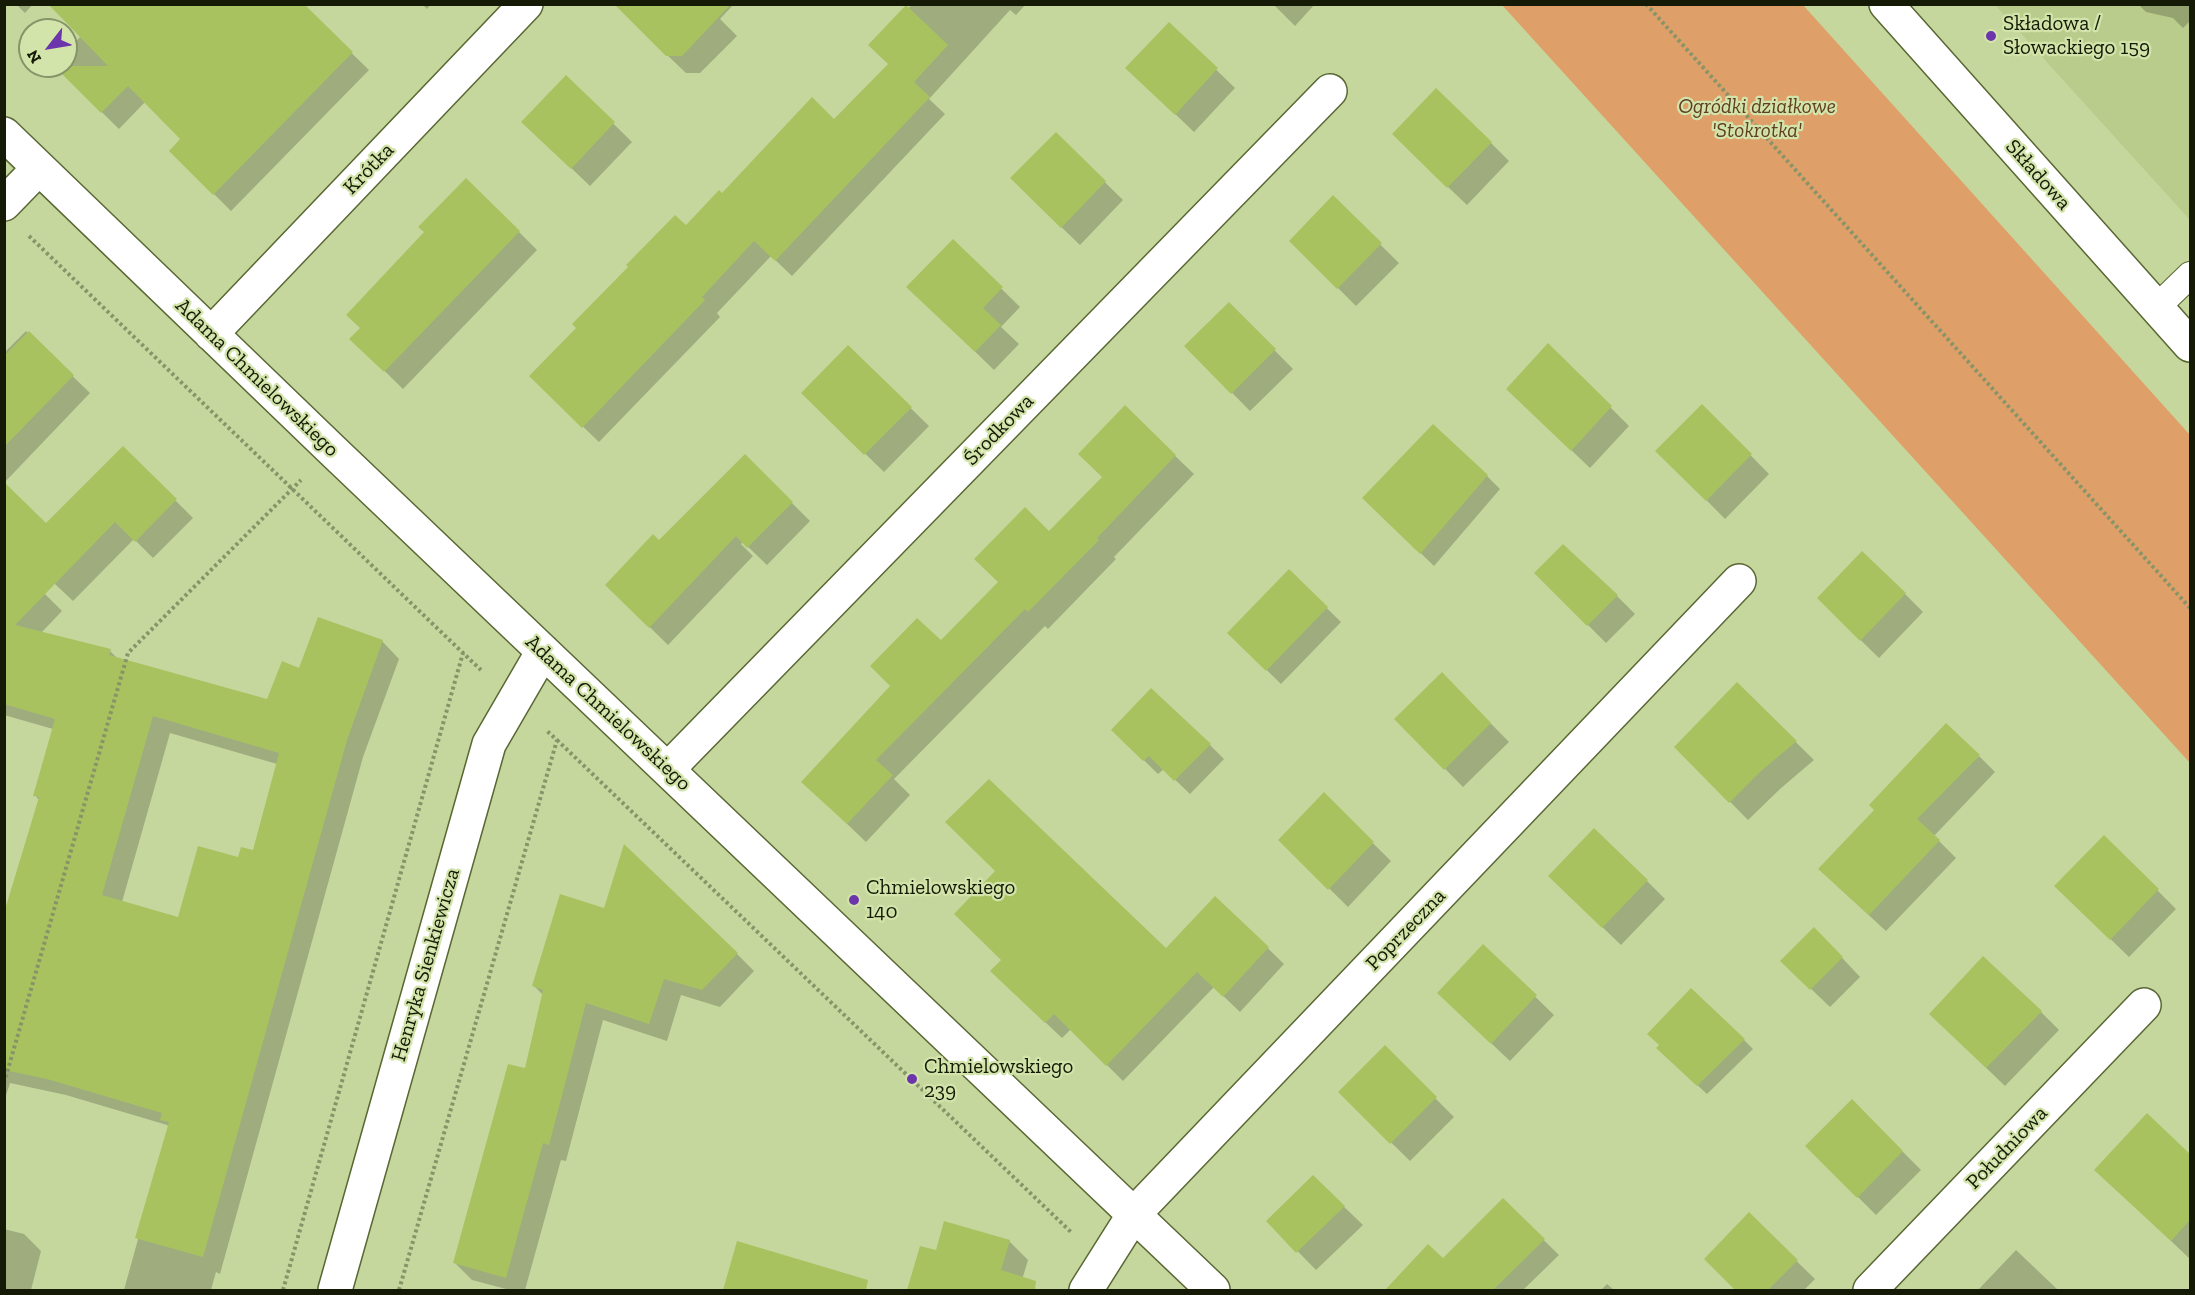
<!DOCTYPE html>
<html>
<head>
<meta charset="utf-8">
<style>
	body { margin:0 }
	#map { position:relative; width:2195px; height:1295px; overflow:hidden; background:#c6d79e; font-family:"Zilla Slab",serif }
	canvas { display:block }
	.frame { position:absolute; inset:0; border:6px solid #141a05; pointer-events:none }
	.north { position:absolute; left:18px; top:18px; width:60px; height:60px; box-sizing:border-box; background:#d3e4ab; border:2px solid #879369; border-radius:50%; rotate:239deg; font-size:16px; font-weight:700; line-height:24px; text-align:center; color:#141a05 }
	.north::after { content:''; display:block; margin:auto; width:21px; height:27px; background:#6d35ab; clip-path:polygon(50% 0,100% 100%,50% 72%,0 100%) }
</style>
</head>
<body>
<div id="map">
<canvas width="2195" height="1295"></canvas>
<div class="frame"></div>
<div class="north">N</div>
</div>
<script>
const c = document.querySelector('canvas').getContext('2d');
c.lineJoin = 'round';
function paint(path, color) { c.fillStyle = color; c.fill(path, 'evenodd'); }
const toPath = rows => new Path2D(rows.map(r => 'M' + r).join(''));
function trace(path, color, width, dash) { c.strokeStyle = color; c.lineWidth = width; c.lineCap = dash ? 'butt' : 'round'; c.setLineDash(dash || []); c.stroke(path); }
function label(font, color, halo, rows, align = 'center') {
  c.font = font + ' "Zilla Slab",serif'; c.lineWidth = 4.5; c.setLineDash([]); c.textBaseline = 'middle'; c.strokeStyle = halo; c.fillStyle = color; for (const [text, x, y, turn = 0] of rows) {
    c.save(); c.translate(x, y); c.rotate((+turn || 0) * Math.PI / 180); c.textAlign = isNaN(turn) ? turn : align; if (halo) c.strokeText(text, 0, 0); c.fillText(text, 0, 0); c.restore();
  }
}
paint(toPath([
	[1995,5,2190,5,2190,220]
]), '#bacc8c');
paint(toPath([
	[1502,5,1803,5,2190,435,2190,763]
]), '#de9f68');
paint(toPath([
	[16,4,33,4,25,13],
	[301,4,369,70,231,211,171,151,182,139,146,101,119,129,55,66,66,66,66,52,81,36],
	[422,4,431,4,427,9],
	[635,4,734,4,720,19,737,36,700,73,686,73,644,33],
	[912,4,1026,4,1016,15,1010,10,929,99,945,114,792,276,771,256,717,313,720,317,599,442,547,392,686,227,722,195,834,121,890,64,908,9],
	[1273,4,1315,4,1295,26],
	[2138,4,2190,4,2190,21,2183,28,2173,18,2146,12],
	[1169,24,1235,88,1194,132,1127,68],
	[566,77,632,142,590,186,542,140],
	[1056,134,1123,200,1080,245,1030,197],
	[1491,143,1509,161,1467,205,1412,153],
	[1333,198,1399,263,1356,306,1291,241],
	[519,232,537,250,403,389,352,339],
	[953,241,1020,307,1001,327,1019,344,994,370,927,305],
	[1229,304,1293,369,1250,411,1186,346],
	[26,331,90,393,4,483,4,353],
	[1548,345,1629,426,1590,468,1526,407],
	[848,347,929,426,884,472,803,393],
	[1702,406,1769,474,1725,519,1658,451],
	[1125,408,1194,474,1114,557,1116,559,1048,629,1045,626,894,779,910,795,866,842,822,800,941,643,1104,477],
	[123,448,193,518,153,558,134,539,73,601,4,536,46,525],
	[745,456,810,521,767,565,743,542,741,544,753,556,668,645,607,585,659,542],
	[1487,476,1500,489,1434,566,1364,498],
	[1289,571,1341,622,1281,684,1229,633],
	[1536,573,1617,596,1635,614,1606,643],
	[4,582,45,594,62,611,41,633,110,651,119,660,268,701,300,670,382,641,399,659,363,757,220,1274,216,1272,211,1290,124,1290,169,1127,167,1125,66,1095,10,1083,4,1102,4,920,39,800,35,795,53,729,4,715],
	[170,733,277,764,255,852,239,859,179,919,122,902],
	[1905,594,1923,612,1879,658,1837,617],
	[1442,674,1509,742,1463,787,1396,719],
	[1737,684,1814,760,1780,789,1748,820,1676,747],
	[1113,730,1210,745,1224,759,1190,794,1164,769,1158,774],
	[1979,756,1995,772,1934,836,1956,858,1886,931,1837,886],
	[1324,795,1391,861,1348,907,1280,840],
	[2104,837,2176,909,2129,957,2056,886],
	[997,871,1166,951,1216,898,1284,964,1240,1012,1214,987,1123,1081,1071,1029,1062,1038,1008,987,1003,960],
	[1647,881,1665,899,1621,945,1569,895],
	[1483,946,1554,1015,1510,1061,1457,1011],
	[1832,947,1860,977,1830,1007,1782,961],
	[737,954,754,971,720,1007,681,995,667,1041,603,1020,566,1161,561,1160,525,1290,510,1290,472,1280,455,1263,526,1070,543,995,534,986],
	[2041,1012,2059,1030,2005,1086,1950,1033],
	[1744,1040,1753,1049,1707,1094,1667,1057],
	[1385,1048,1454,1117,1410,1161,1340,1092],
	[1852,1101,1921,1170,1876,1215,1807,1146],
	[2147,1115,2190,1156,2190,1259,2115,1188],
	[1313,1177,1363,1225,1316,1270,1268,1221],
	[1503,1200,1559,1255,1523,1290,1410,1290,1398,1279,1443,1260],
	[1749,1215,1815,1279,1804,1290,1737,1290,1706,1259],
	[945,1223,1009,1241,1028,1260,1019,1290,926,1290],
	[4,1229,24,1234,41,1251,31,1290,4,1290],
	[738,1243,844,1287,842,1290,724,1290],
	[2016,1250,2058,1290,1978,1290],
	[1607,1284,1614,1290,1601,1290]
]), '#0003');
paint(toPath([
	[48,4,304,4,353,52,213,195,169,151,180,139,128,86,101,113,54,66,108,66],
	[614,4,731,4,682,56,666,56],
	[906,5,948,45,914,82,930,97,775,261,754,241,702,297,705,300,582,428,529,376,576,328,572,324,628,267,626,265,675,215,686,225,719,190,722,193,812,97,834,119,888,64,868,45],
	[1169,22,1218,68,1175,115,1125,68],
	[566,75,615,122,571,169,521,122],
	[1436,88,1492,142,1447,188,1392,134],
	[1056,132,1106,181,1061,228,1010,178],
	[466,178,520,231,384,372,349,339,360,328,346,315,424,232,418,227],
	[1333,195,1382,243,1337,289,1289,241],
	[953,239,1003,287,983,308,1001,325,975,352,906,287],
	[1229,302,1276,349,1231,394,1184,346],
	[29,331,74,375,4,447,4,356],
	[1548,343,1612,406,1571,451,1506,389],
	[848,345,912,407,864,455,801,393],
	[1702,404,1752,454,1706,501,1655,451],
	[1125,405,1176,455,1097,538,1099,540,1028,612,1025,609,876,760,893,775,847,824,801,782,890,686,870,666,917,618,941,640,998,582,974,559,1025,507,1049,531,1102,477,1078,454],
	[1433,424,1488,475,1420,554,1362,498],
	[123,446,177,499,135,542,115,522,15,625,111,649,109,655,267,699,282,661,299,668,318,617,383,640,347,740,203,1257,135,1238,169,1122,160,1120,162,1113,47,1079,4,1070,4,913,39,797,33,796,55,719,4,704,4,482,46,523],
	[153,716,279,753,253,850,241,847,238,857,198,846,178,917,102,895],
	[745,454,793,502,747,548,736,536,649,628,605,585,653,534,659,540],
	[1563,544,1618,595,1587,626,1534,573],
	[1862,551,1906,593,1860,641,1817,598],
	[1289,569,1328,607,1266,671,1227,633],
	[1442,672,1491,723,1444,770,1394,719],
	[1737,682,1797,741,1762,770,1729,803,1674,747],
	[1151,688,1211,744,1174,781,1149,756,1143,761,1111,730],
	[1946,723,1980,755,1917,819,1940,840,1869,915,1818,869,1874,810,1869,805],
	[989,779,1166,948,1215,896,1269,947,1223,997,1197,972,1106,1066,1054,1014,1045,1023,990,971,1001,960,954,914,995,871,945,822],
	[1324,792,1374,842,1328,890,1278,840],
	[1594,828,1648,880,1602,928,1548,876],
	[2104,835,2159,889,2110,940,2054,886],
	[624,844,738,953,702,990,664,979,649,1024,586,1003,549,1145,543,1143,506,1278,453,1263,508,1064,525,1068,543,990,532,986,560,894,604,908],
	[1814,927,1843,957,1810,990,1780,961],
	[1483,944,1537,995,1491,1044,1437,993],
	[1983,956,2042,1011,1986,1068,1929,1014],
	[1691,988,1745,1039,1697,1086,1656,1048,1659,1045,1647,1034],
	[1385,1045,1437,1097,1390,1144,1338,1092],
	[1852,1099,1903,1151,1857,1198,1805,1146],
	[2147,1113,2190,1154,2190,1220,2171,1241,2094,1170],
	[1313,1175,1345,1206,1296,1253,1266,1221],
	[1503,1198,1545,1239,1493,1290,1385,1290,1428,1244,1443,1258],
	[1749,1212,1798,1260,1768,1290,1735,1290,1704,1259],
	[944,1221,1010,1240,1001,1270,1036,1281,1035,1290,907,1290,920,1246,936,1250],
	[737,1241,868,1280,866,1290,723,1290]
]), '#a9c260');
const lane = toPath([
	[2157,307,2190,275]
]);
const street = toPath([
	[1886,4,2190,345],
	[4,134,332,450,1213,1290],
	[4,204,39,168],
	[211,334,526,4],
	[668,769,1330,91],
	[335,1290,489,744,543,651],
	[1086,1290,1134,1214,1739,581],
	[1870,1290,2144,1005]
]);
trace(lane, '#596733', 28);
trace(street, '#596733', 36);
trace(toPath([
	[1646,4,2190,608],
	[29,236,463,653],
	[557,740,1072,1233],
	[4,1083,128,653,301,480],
	[283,1290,463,653,481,670],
	[399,1290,557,740,546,730]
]), '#879468', 4, [3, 3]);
trace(lane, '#fff', 26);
trace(street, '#fff', 33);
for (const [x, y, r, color] of [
	[1991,36,6,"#6d35ab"],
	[854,900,6,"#6d35ab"],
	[912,1079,6,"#6d35ab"]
]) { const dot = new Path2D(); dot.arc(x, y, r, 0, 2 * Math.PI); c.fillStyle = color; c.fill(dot); trace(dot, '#d3e4ab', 2); }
label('21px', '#141a05', '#d3e4ab', [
	["Składowa /",2003,24],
	["Słowackiego 159",2003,48],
	["Chmielowskiego",866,888],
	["140",866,912],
	["Chmielowskiego",924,1067],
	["239",924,1091]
], 'left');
label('italic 21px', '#5f3e21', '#d3e4ab', [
	["Ogródki działkowe",1757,107],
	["'Stokrotka'",1757,131]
]);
label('21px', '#141a05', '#d3e4ab', [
	["Krótka",369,169,-46],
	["Składowa",2038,175,48],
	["Adama Chmielowskiego",257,378,44],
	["Środkowa",999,430,-46],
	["Adama Chmielowskiego",608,713,43],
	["Poprzeczna",1406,930,-46],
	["Henryka Sienkiewicza",426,965,-74],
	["Południowa",2007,1148,-46]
]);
</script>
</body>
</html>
